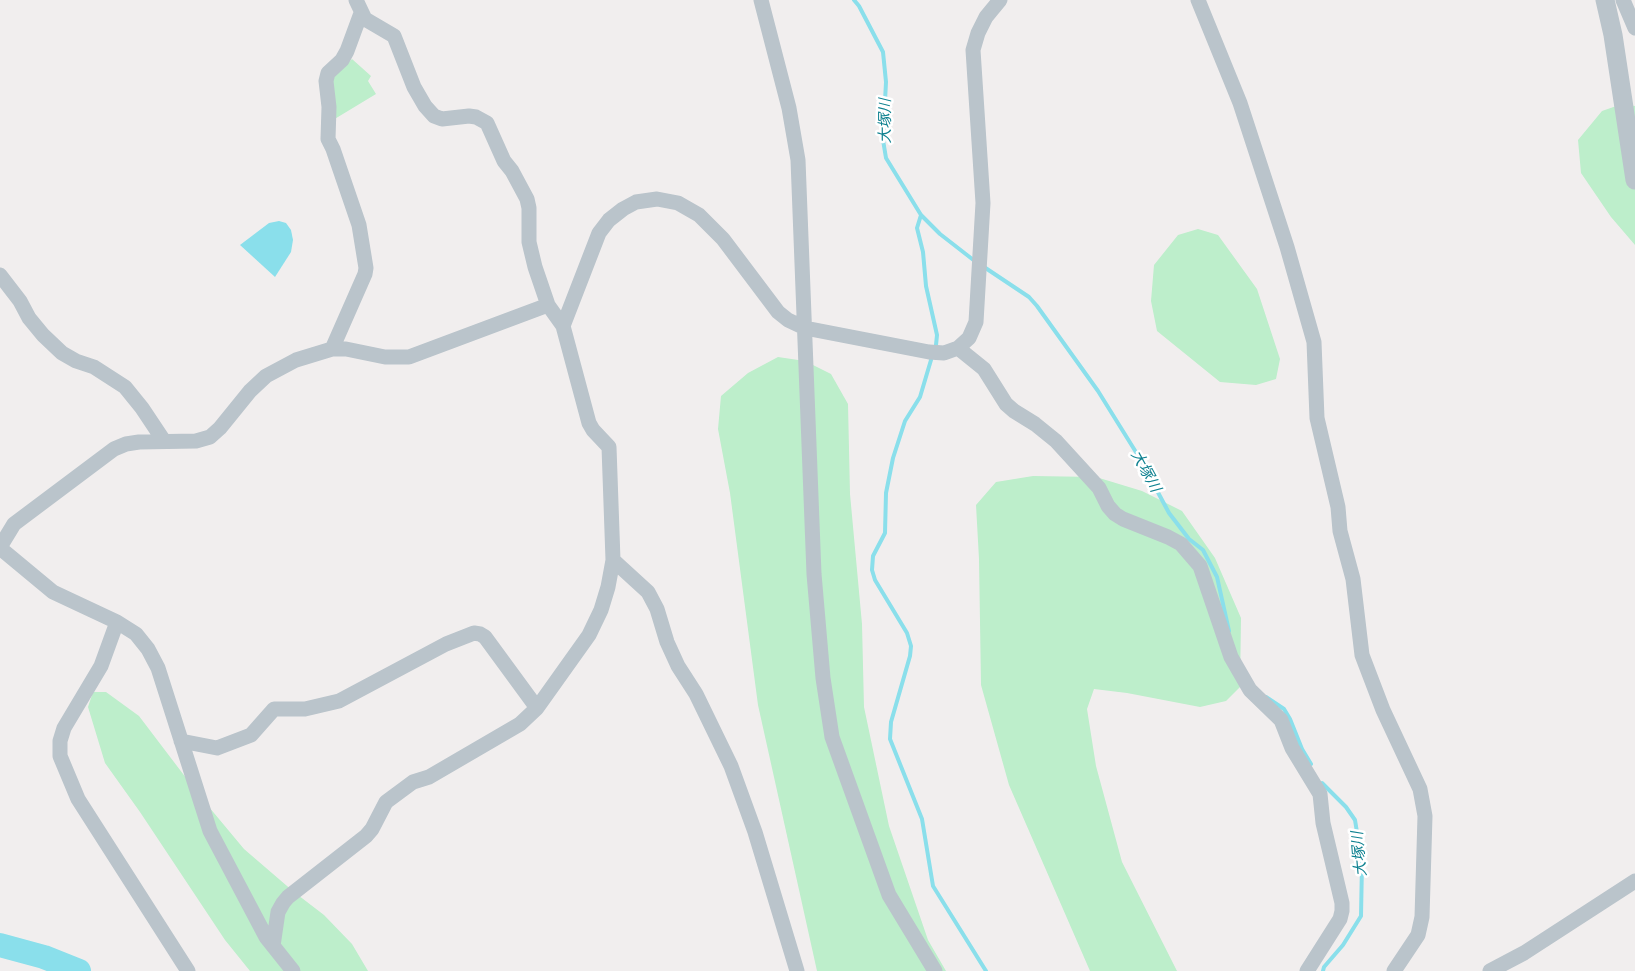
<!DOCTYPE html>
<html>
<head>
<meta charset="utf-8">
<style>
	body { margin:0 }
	canvas { display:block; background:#f1eeee }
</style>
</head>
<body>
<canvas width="1635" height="971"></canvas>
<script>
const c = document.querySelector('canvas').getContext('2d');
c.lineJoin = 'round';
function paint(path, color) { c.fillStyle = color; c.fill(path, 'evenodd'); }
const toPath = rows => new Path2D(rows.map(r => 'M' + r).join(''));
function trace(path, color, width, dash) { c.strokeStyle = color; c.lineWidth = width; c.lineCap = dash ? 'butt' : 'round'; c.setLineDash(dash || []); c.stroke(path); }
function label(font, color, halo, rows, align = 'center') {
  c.font = font + ' Commissioner,"Noto Sans JP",sans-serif'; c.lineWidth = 5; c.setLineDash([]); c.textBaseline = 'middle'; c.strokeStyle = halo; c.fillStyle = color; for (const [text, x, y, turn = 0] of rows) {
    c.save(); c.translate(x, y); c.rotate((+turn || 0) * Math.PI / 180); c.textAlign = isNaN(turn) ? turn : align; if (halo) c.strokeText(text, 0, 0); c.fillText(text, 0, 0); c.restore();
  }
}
paint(toPath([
	[352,59,371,76,368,81,376,94,333,120,332,83,334,76],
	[1622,104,1635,106,1635,245,1611,217,1581,173,1578,140,1602,111],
	[1198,229,1218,235,1257,289,1280,359,1276,379,1256,385,1220,382,1157,331,1151,301,1154,265,1178,235],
	[778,357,805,361,831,374,848,404,850,494,862,624,864,707,889,826,928,940,946,971,817,971,758,705,730,493,718,429,721,396,748,373],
	[1033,476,1096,477,1142,491,1182,511,1215,558,1241,618,1240,687,1226,701,1200,707,1127,693,1094,689,1087,709,1096,766,1122,862,1177,971,1090,971,1009,785,981,685,979,559,976,505,996,482],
	[93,692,106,692,139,716,199,795,244,849,294,892,324,915,352,944,368,971,250,971,225,940,140,812,105,763,88,707]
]), '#bdeecb');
paint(toPath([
	[279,221,286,223,291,230,293,240,291,252,275,277,240,245,269,223]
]), '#8adfeb');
trace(toPath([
	[854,0,859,6,883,52,886,82,883,140,886,158,921,215,940,234,976,262],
	[921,215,917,228,923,252,926,286,937,335,936,345],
	[984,267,1029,297,1037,306,1098,391,1139,457,1169,513,1189,539,1203,550,1217,577,1229,631],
	[931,360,920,397,905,421,893,458,886,493,885,533,873,556,872,570,875,580,907,633,911,646,910,656,891,722,890,739,922,819,933,886,986,971],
	[1266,697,1284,709,1290,719,1302,749,1311,764],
	[1322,783,1346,807,1355,820,1362,863,1361,916,1343,945,1324,967,1323,971]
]), '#8adfeb', 4);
trace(toPath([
	[0,945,44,957,79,971]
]), '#8adfeb', 24);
trace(toPath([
	[761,0,789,108,798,160,814,574,823,678,832,737,889,895,935,971],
	[1198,0,1240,103,1287,247,1314,342,1317,418,1338,507,1340,531,1353,579,1362,655,1383,710,1420,789,1425,816,1422,917,1418,935,1394,971],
	[1623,0,1635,28],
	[0,275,20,301,29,318,43,335,62,353,76,361,94,367,125,387,142,408,164,441],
	[563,326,599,233,609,220,623,209,636,202,657,199,678,203,699,215,723,239,778,312,788,320,805,328,929,352,944,353,958,348,969,338,976,322,983,203,973,50,978,33,986,17,1000,0],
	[958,348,984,369,1006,404,1014,411,1035,424,1056,441,1099,488,1108,506,1115,514,1123,519,1168,537,1181,544,1200,566,1231,657,1250,690,1281,720,1292,748,1320,794,1323,823,1342,903,1342,911,1340,919,1307,971],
	[332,349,365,274,366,268,359,225,333,149,328,139,329,107,326,81,328,73,342,60,347,51,361,13],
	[0,547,14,524,114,449,126,444,139,442,196,441,210,437,220,428,250,391,266,376,296,360,332,349,346,349,385,357,409,357,548,305],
	[0,548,53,592,117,622,136,634,148,649,158,668,210,831,266,937,293,971],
	[613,560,648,592,657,609,667,642,678,666,696,694,731,766,755,832,797,971],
	[117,622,101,666,64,728,60,741,60,756,78,799,188,971],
	[181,741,217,748,251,735,274,709,305,709,339,701,446,644,474,633,480,634,485,637,537,708,589,635,601,610,608,587,613,560,609,447,593,430,589,423,563,326,548,305,535,267,529,242,529,208,527,199,512,171,504,161,487,123,476,117,469,116,442,119,434,116,425,106,414,87,394,36,365,19,356,0],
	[273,946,278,912,283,903,288,897,366,836,372,829,386,802,413,782,429,777,520,724,537,708],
	[1490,971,1524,953,1635,881]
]), '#bac4cb', 15);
trace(toPath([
	[1605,0,1613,35,1635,180]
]), '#bac4cb', 19);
label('italic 15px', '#0e8190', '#fff', [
	["大塚川",885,121,-90],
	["大塚川",1146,471,61],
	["大塚川",1359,854,-95]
]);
</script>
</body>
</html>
